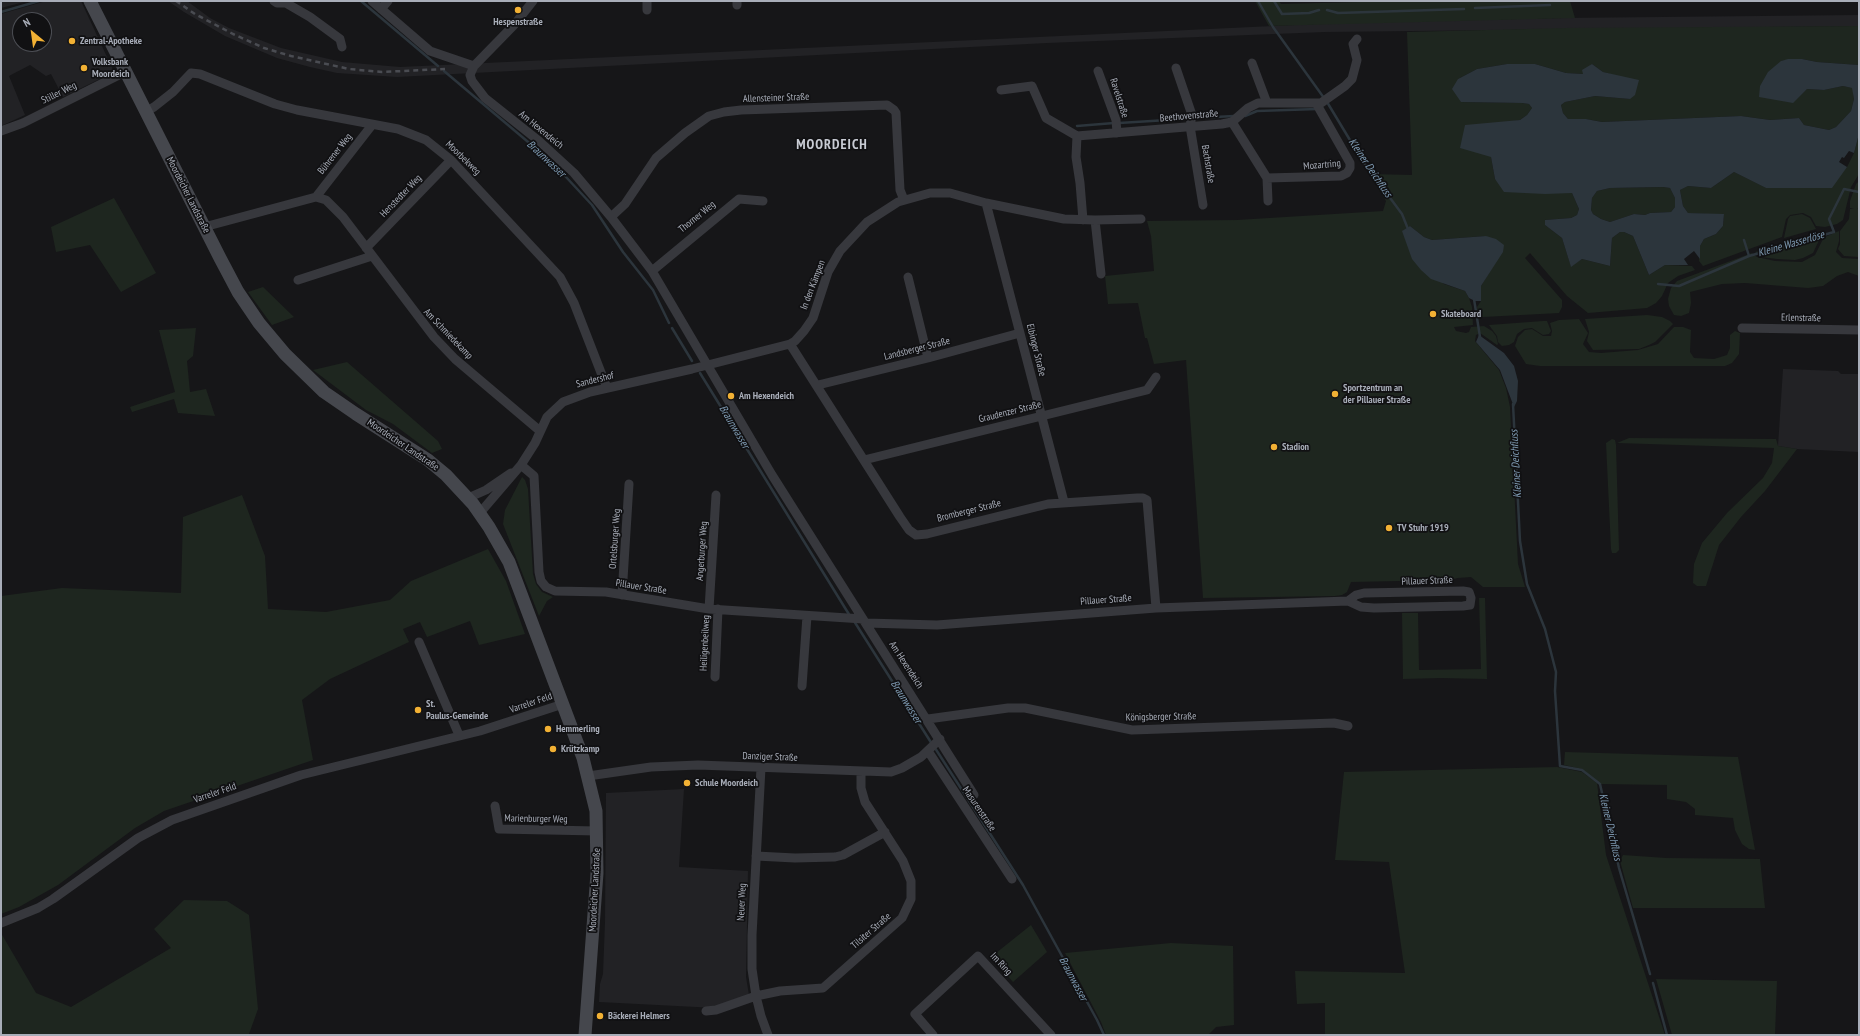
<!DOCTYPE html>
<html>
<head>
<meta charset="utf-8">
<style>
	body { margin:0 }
	#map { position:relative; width:1860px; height:1036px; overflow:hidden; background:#161618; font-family:"PT Sans Narrow",sans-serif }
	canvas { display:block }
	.frame { position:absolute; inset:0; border:2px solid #a8adb8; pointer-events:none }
	.north { position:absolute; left:12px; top:12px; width:40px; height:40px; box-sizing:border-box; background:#111113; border:1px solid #4d4f55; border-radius:50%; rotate:331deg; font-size:11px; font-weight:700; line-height:16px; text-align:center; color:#a8adb8 }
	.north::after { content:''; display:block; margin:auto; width:14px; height:18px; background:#f2b134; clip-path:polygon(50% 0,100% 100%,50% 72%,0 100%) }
</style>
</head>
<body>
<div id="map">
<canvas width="1860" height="1036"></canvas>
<div class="frame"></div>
<div class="north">N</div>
</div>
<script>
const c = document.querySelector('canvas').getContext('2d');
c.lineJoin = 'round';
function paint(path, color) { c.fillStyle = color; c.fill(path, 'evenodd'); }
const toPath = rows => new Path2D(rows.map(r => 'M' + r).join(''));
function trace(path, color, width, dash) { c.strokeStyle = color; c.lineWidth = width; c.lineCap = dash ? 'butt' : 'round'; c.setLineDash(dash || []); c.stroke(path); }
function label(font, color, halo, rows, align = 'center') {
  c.font = font + ' "PT Sans Narrow",sans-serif'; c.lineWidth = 3.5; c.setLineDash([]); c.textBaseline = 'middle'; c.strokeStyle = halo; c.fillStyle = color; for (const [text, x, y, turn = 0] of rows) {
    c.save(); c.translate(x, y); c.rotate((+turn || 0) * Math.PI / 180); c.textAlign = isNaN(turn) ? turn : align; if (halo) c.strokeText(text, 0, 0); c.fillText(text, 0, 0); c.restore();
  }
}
paint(toPath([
	[1,1,28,1,1,8],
	[46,1,81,1,114,72,63,97,51,74,46,76,30,65,9,76,25,115,1,126,1,14],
	[20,20,44,20,44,44,20,44],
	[168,1,187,1,210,18,229,28,281,48,342,62,400,67,1337,23,1562,18,1859,15,1859,26,1325,32,1047,43,397,77,337,73,310,67,277,58,225,36,184,12],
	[1783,369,1838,371,1841,374,1859,374,1859,452,1797,449,1778,446],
	[684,789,679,867,748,871,746,977,749,995,716,1008,599,1002,600,984,603,974,605,922,606,793]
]), '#222225');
paint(toPath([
	[1255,1,1279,1,1281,4,1399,1,1570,1,1575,18,1269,26],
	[1859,26,1859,65,1817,62,1802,59,1781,61,1784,101,1793,102,1807,89,1824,90,1843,86,1853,88,1854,99,1851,111,1836,127,1829,130,1804,125,1799,118,1770,120,1741,116,1602,122,1586,119,1568,119,1563,113,1561,105,1565,102,1595,96,1630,99,1617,76,1603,72,1592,64,1583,74,1566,73,1535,64,1507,64,1477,69,1458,79,1461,102,1522,103,1529,104,1532,108,1527,115,1520,120,1514,121,1491,157,1495,179,1572,193,1579,209,1577,215,1571,218,1545,220,1545,225,1562,238,1571,266,1582,259,1610,266,1612,238,1620,232,1624,232,1633,236,1649,275,1665,265,1692,266,1695,270,1678,276,1668,283,1662,296,1656,303,1647,308,1588,313,1567,296,1530,253,1525,258,1562,300,1562,307,1559,313,1483,317,1478,316,1477,307,1481,301,1481,286,1495,263,1486,236,1432,240,1424,237,1410,226,1403,231,1407,243,1444,284,1465,291,1469,298,1472,307,1473,325,1454,327,1456,331,1466,333,1469,332,1471,327,1484,326,1492,331,1496,336,1498,344,1497,345,1480,333,1476,335,1475,341,1499,370,1506,388,1510,407,1518,564,1525,587,1483,587,1471,577,1458,578,1448,580,1351,582,1347,592,1342,595,1335,596,1203,598,1186,360,1154,364,1147,338,1145,338,1138,303,1108,304,1105,276,1154,271,1151,236,1147,221,1237,220,1383,211,1386,201,1369,174,1412,175,1407,32,1566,28],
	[1859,134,1859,174,1851,187,1843,220,1837,224,1825,227,1816,226,1811,217,1803,213,1790,215,1786,219,1782,237,1703,266,1699,261,1700,246,1704,239,1716,234,1723,226,1724,215,1688,213,1683,206,1680,190,1688,186,1711,188,1734,172,1766,188,1847,167,1854,153],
	[1859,181,1859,208,1857,209,1859,209,1859,257,1844,256,1838,249,1840,244,1840,231,1849,219,1850,209,1854,209,1850,208,1850,201,1856,184],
	[1663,187,1670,188,1675,198,1675,207,1671,212,1650,213,1645,215,1634,214,1610,222,1601,219,1593,214,1591,210,1592,198,1597,191,1610,188],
	[114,198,156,273,121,292,90,245,56,252,51,227],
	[1802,214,1810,218,1816,229,1784,238,1788,219,1790,216],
	[1839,231,1839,241,1836,252,1842,258,1859,259,1859,276,1848,272,1837,276,1823,286,1808,288,1745,283,1722,284,1690,292,1691,303,1689,313,1681,316,1674,315,1669,306,1668,299,1671,288,1677,281,1752,253,1757,257,1775,261,1802,262,1815,255,1822,241,1825,237],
	[1822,234,1813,253,1803,258,1795,260,1777,259,1761,257,1755,252],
	[263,287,294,317,272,325,248,292],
	[1647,315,1662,317,1670,321,1673,324,1655,342,1649,345,1639,349,1593,350,1587,341,1589,332,1585,319],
	[1579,319,1588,333,1583,344,1589,352,1601,353,1638,350,1658,344,1674,327,1683,327,1691,330,1690,352,1694,358,1714,359,1727,355,1730,348,1730,335,1735,331,1740,333,1739,354,1732,363,1725,366,1540,366,1526,364,1515,346,1518,337,1525,330,1532,329,1543,336,1551,336,1552,331,1550,323,1559,320],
	[1543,321,1547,321,1551,331,1549,334,1543,335,1532,328,1524,329,1517,334,1514,342,1509,345,1502,346,1498,342,1497,336,1489,325],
	[196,328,193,356,187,361,190,392,206,389,215,416,178,413,174,399,132,412,130,407,175,392,159,330],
	[347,362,438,441,442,449,432,453,393,424,366,410,313,370],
	[1629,438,1776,439,1778,446,1797,449,1765,491,1741,517,1719,545,1706,586,1697,586,1693,583,1694,564,1702,543,1727,513,1763,478,1772,463,1774,448,1617,443],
	[1612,439,1615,440,1616,445,1619,550,1616,553,1612,553,1611,549,1606,443],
	[522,477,525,480,528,489,533,574,536,584,542,592,553,597,547,601,539,616,503,524,505,510],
	[242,495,265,556,268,609,326,612,390,600,411,581,488,549,506,581,525,634,479,645,470,621,427,637,420,622,403,629,409,642,330,679,302,700,313,760,164,811,135,828,58,885,19,907,1,914,1,596,62,588,181,593,183,517],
	[1479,598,1485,598,1487,679,1441,678,1403,679,1402,613,1418,613,1419,670,1481,669],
	[1565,752,1738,757,1755,850,1749,849,1742,844,1735,830,1733,818,1695,815,1695,809,1686,802,1667,799,1667,785,1600,784,1582,769,1564,765],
	[1557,767,1582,772,1597,783,1606,855,1665,1035,1325,1035,1325,1003,1297,1004,1295,971,1405,973,1389,862,1335,860,1344,772],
	[1623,855,1666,858,1760,859,1765,908,1633,908,1620,861],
	[184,900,227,901,249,915,258,1009,249,1034,1,1035,1,933,36,993,71,1007,171,948,154,929],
	[1031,925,1047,952,1013,982,991,957],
	[1171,943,1233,946,1234,1025,1216,1027,1208,1035,1106,1035,1101,1022,1065,953],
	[1656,979,1777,981,1775,1035,1672,1035]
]), '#1e261f');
paint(toPath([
	[1788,59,1802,59,1817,62,1859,65,1859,134,1854,153,1849,151,1844,158,1842,157,1839,162,1847,167,1832,188,1766,188,1734,172,1711,188,1688,186,1680,190,1683,206,1688,213,1724,214,1723,226,1716,234,1704,239,1700,246,1700,259,1694,251,1684,259,1688,265,1665,265,1649,275,1633,236,1624,232,1620,232,1612,238,1610,266,1582,259,1571,267,1562,238,1545,225,1545,220,1571,218,1577,215,1579,209,1572,193,1545,194,1504,192,1495,179,1491,157,1460,148,1465,125,1520,120,1527,115,1532,108,1529,104,1522,103,1461,102,1452,89,1458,79,1477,69,1507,64,1535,64,1566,73,1583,74,1582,70,1592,64,1603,72,1639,80,1635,95,1630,99,1595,96,1565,102,1561,105,1563,113,1568,119,1586,119,1602,122,1741,116,1770,120,1799,118,1804,125,1829,130,1836,127,1851,111,1854,99,1852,88,1843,86,1824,90,1807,89,1793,103,1759,97,1760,86,1768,72,1781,61],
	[1663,187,1670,188,1675,198,1675,207,1671,212,1650,213,1645,215,1634,214,1610,222,1601,219,1593,214,1591,210,1592,198,1597,191,1610,188],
	[1410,226,1424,237,1432,240,1486,236,1496,239,1504,245,1503,252,1481,286,1481,301,1475,301,1469,298,1465,291,1431,279,1421,270,1412,259,1402,231],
	[1479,335,1504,353,1514,366,1518,381,1517,401,1514,407,1500,370,1476,342]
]), '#2c353c');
trace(toPath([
	[361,1,438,66],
	[1258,1,1273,27,1324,98],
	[1274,1,1282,14,1309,13,1319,10],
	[1475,8,1550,5],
	[1327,10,1338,13,1464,9],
	[1,12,39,1],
	[444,71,553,163,592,205,623,252,653,290,669,323],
	[1327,102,1362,160,1402,214,1408,229],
	[1245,116,1257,111,1317,109],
	[1197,118,1234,116],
	[1119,123,1184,119],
	[1077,126,1114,123],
	[1744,240,1749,256,1834,232,1829,219,1844,189,1859,192],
	[1658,284,1679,286,1749,256],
	[1474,299,1480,337],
	[672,328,692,361],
	[700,373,850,616],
	[1513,404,1520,541,1527,584,1545,629,1556,672,1555,691,1560,766,1582,770,1600,784,1619,868,1650,974],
	[854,621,932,744],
	[935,748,1023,885,1097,1020,1104,1035],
	[1653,983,1667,1035]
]), '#2c353c', 2.5);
trace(toPath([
	[274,1,277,3,286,3],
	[288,1,286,3,310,17,340,39,342,47],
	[372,1,430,51,474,66],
	[533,1,514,25,474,66,470,75,472,81,485,98,539,141,574,173,611,217,652,271,772,475,974,795],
	[647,1,647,10],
	[737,1,737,5],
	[381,9,388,1],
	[1252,63,1267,103],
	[1176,68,1192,115,1190,126,1203,205],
	[1098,71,1116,120,1117,133],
	[1001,90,1032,86,1046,118,1077,136],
	[145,112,154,107,173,92,191,73,200,74,275,104,297,110,398,129,426,140,451,160,560,277,574,303,607,388],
	[1232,122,1267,178,1341,176,1347,173,1350,168,1350,163,1316,103],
	[1,131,23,123,125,72],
	[1267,178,1268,201],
	[316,197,372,125],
	[986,203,1064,502],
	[611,217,625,204,656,158,685,133,709,116,724,112,741,110,887,105,894,110,896,113,900,190,904,200],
	[1083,220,1080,183,1076,157,1077,136,1222,124,1232,122,1248,108,1258,103,1321,103,1345,86,1352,79,1357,60,1353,44,1357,39],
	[1095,220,1101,274],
	[204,227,316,197,326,200,343,217,434,337,455,359,540,431],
	[366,248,451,160],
	[652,271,739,199,763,201],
	[908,277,928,358],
	[298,280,372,256],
	[1742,328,1859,330],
	[790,344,900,517,909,530,916,535,927,534,1048,504,1137,498,1143,498,1147,500,1156,608],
	[818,385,928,358,1020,333],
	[864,460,1147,390,1156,377],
	[521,465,534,476,539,572,541,581,546,587,555,591,606,592,709,609,863,619],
	[468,498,486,490,511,473],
	[479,514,521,465,535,443,547,417,563,402,590,392,692,369,790,344,795,341,804,331,813,318,828,272,840,251,867,222,898,202,930,193,950,193,986,203,1064,219,1095,220,1141,219],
	[622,595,629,484],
	[709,609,716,495],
	[866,623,937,625,1156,608,1348,601,1361,607,1374,608,1463,606,1470,605,1471,598,1469,592,1463,591,1364,593,1356,595,1348,601],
	[419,642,459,735],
	[715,677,718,609],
	[802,686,807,616],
	[928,719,1008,708,1025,708,1132,730,1334,723,1348,726],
	[928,751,1012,879],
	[761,768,752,935,752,969,756,996,761,1016,768,1035],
	[588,776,651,767,698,765,891,772,902,768,921,757,940,739],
	[495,806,499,829,597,831],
	[756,856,795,858,835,857,843,855,885,832],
	[1,923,38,908,53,899,138,838,172,820,301,775,480,731,563,704],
	[706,1011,716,1010,756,996,780,991,823,988,902,918,911,899,911,881,903,861,865,802,861,788,861,772],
	[933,1035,915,1014,978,956,1051,1035]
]), '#37383d', 9);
trace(toPath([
	[90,1,220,258,238,292,259,323,285,354,324,392,356,414,428,460,446,475,473,504,489,527,509,562,583,758,596,811,597,873,585,1035]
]), '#45474d', 13);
trace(toPath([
	[176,1,195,14,233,34,264,48,291,56,349,69,382,72,445,69]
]), '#4a4c52', 2.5, [5, 4]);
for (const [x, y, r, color] of [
	[518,10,4,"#f2b134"],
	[72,41,4,"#f2b134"],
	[84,68,4,"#f2b134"],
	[1433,314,4,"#f2b134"],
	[1335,394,4,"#f2b134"],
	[731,396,4,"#f2b134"],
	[1274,447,4,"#f2b134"],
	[1389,528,4,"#f2b134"],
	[418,710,4,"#f2b134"],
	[548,729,4,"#f2b134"],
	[553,749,4,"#f2b134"],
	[687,783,4,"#f2b134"],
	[600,1016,4,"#f2b134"]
]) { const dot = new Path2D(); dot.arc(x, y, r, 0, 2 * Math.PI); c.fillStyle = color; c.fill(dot); trace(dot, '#111113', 1.5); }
label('bold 10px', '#a8adb8', '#111113', [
	["Hespenstraße",518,22,"center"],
	["Zentral-Apotheke",80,41],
	["Volksbank",92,62],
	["Moordeich",92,74],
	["Skateboard",1441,314],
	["Sportzentrum an",1343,388],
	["der Pillauer Straße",1343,400],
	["Am Hexendeich",739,396],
	["Stadion",1282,447],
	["TV Stuhr 1919",1397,528],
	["St.",426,704],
	["Paulus-Gemeinde",426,716],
	["Hemmerling",556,729],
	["Krützkamp",561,749],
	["Schule Moordeich",695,783],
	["Bäckerei Helmers",608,1016]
], 'left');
label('10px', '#a8adb8', '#111113', [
	["Stiller Weg",59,93,-26],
	["Allensteiner Straße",776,98,-2],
	["Ravelstraße",1119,98,72],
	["Beethovenstraße",1189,116,-5],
	["Am Hexendeich",541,130,39],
	["Bührener Weg",335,154,-52],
	["Moorbekweg",463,158,44],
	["Bachstraße",1208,164,80],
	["Mozartring",1322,165,-5],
	["Moordeicher Landstraße",188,195,63],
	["Henstedter Weg",401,196,-46],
	["Thorner Weg",697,217,-39],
	["In den Kämpen",813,285,-69],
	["Erlenstraße",1801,318,1],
	["Am Schmiedekamp",448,334,46],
	["Landsberger Straße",917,349,-14],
	["Elbinger Straße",1036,350,76],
	["Sandershof",595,380,-14],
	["Graudenzer Straße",1010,412,-14],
	["Moordeicher Landstraße",403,445,34],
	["Bromberger Straße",969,511,-14],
	["Ortelsburger Weg",615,539,-86],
	["Angerburger Weg",702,551,-86],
	["Pillauer Straße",1427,581,-2],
	["Pillauer Straße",641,587,9],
	["Pillauer Straße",1106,600,-4],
	["Heiligenbeilweg",705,643,-87],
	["Am Hexendeich",906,665,57],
	["Varreler Feld",531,703,-19],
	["Königsberger Straße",1161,717,-1],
	["Danziger Straße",770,757,2],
	["Varreler Feld",215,793,-19],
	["Masurenstraße",979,809,56],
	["Marienburger Weg",536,819,1],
	["Moordeicher Landstraße",595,890,-87],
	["Neuer Weg",742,902,-87],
	["Tilsiter Straße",871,931,-41],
	["Im Ring",1001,964,47]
]);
label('italic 11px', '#7f9bb3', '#111113', [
	["Braunwasser",546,159,43],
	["Kleiner Deichfluss",1370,168,56],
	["Kleine Wasserlöse",1791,244,-16],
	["Braunwasser",734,427,59],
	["Kleiner Deichfluss",1516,464,-93],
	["Braunwasser",906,702,58],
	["Kleiner Deichfluss",1610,827,77],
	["Braunwasser",1073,979,62]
]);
c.letterSpacing = '1px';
label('bold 14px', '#c9ccd4', '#111113', [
	["MOORDEICH",832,145]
]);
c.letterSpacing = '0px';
</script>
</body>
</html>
